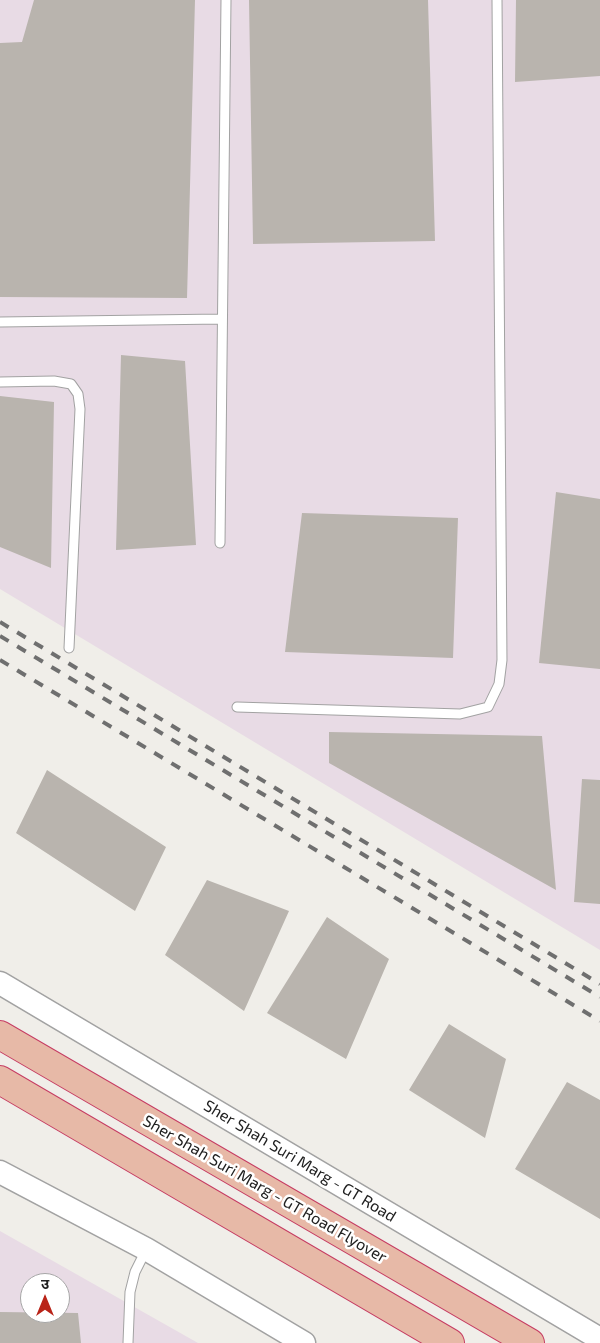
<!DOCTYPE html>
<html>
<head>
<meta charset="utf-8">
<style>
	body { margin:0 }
	#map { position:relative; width:600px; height:1343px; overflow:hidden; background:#f0eee9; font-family:"Exo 2","Noto Sans Devanagari",sans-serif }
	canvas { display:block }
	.north { position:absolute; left:20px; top:1273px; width:50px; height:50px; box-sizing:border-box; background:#fff; border:1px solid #a6a6a6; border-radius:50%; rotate:0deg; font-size:14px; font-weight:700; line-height:20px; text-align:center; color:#212121 }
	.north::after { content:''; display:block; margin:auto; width:18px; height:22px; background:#b92419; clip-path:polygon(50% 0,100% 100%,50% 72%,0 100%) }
</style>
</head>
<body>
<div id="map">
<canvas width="600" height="1343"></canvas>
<div class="north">उ</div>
</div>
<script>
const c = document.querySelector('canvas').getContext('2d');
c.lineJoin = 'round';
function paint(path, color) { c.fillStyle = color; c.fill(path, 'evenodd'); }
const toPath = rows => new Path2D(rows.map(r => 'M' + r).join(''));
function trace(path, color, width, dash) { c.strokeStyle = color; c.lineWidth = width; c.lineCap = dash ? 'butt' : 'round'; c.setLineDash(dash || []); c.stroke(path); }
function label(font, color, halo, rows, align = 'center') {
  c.font = font + ' "Exo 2",sans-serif'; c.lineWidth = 5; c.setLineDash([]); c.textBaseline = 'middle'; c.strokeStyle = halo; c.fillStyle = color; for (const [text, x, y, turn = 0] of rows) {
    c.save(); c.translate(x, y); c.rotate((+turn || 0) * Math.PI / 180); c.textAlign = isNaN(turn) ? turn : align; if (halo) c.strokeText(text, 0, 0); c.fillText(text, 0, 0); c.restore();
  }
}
paint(toPath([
	[0,0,600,0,600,950,0,589],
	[0,1231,198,1343,0,1343],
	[30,1283,60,1283,60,1313,30,1313]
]), '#e8dbe5');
paint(toPath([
	[34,0,195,0,187,298,0,297,0,43,22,42],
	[249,0,428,0,435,241,253,244],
	[516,0,600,0,600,76,515,82],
	[121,355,185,361,196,545,116,550],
	[0,396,54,402,51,568,0,547],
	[556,492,600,499,600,669,539,663],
	[302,513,458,518,453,658,285,652],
	[329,732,542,736,556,890,329,763],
	[47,770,166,847,135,911,16,833],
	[582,779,600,780,600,904,574,902],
	[207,880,289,911,244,1011,165,955],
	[327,917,389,959,346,1059,267,1013],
	[449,1024,506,1059,485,1138,409,1090],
	[567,1082,600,1100,600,1219,515,1169],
	[0,1312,78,1313,81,1343,0,1343]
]), '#b9b4ae');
const service = toPath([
	[0,322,221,319],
	[0,382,54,381,71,384,78,394,80,409,69,648],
	[220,543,226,0],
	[237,707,460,714,488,707,499,684,502,660,497,0],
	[128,1343,130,1292,135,1272,146,1250]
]);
const tertiary = toPath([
	[0,983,600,1339],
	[0,1172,146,1249,304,1343]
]);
const trunk = toPath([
	[0,1035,530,1343],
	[0,1080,450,1343]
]);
trace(service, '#a2a2a2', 11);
trace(tertiary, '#a2a2a2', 25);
trace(trunk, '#c63d63', 30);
trace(service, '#fff', 9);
trace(tertiary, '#fff', 22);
trace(trunk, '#e7b9a7', 28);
trace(toPath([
	[0,622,600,984],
	[0,636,600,997],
	[0,660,600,1021]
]), '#6f6f6f', 4, [10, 10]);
label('16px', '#212121', '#fff', [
	["Sher Shah Suri Marg - GT Road",300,1161,31],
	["Sher Shah Suri Marg - GT Road Flyover",265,1189,30]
]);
</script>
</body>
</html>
